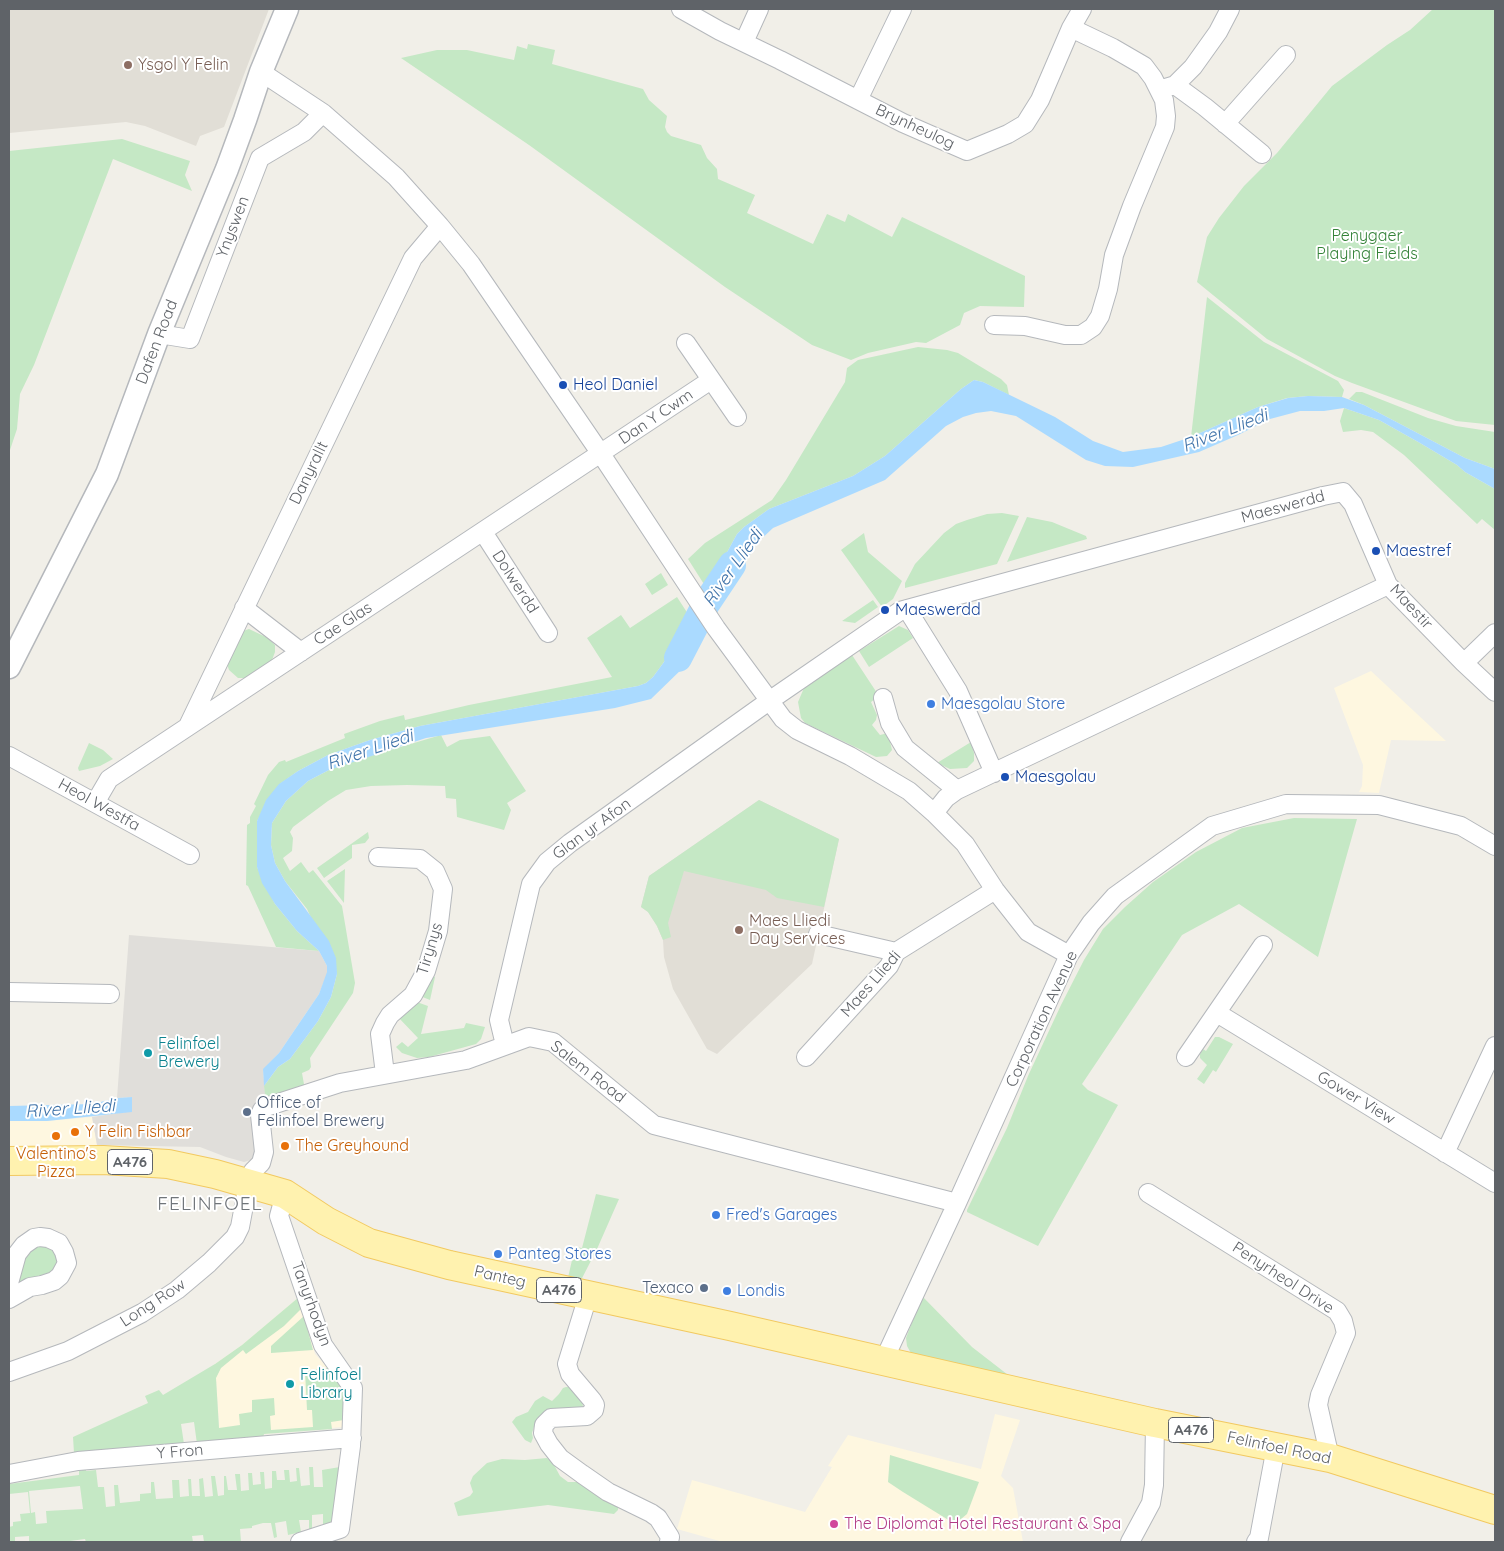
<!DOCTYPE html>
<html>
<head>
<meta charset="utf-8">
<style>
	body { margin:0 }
	#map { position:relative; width:1504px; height:1551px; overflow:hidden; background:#f1efe8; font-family:Quicksand,sans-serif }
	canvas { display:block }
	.frame { position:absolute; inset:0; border:10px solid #5f6368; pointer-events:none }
</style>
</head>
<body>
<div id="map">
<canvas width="1504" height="1551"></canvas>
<div class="frame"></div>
</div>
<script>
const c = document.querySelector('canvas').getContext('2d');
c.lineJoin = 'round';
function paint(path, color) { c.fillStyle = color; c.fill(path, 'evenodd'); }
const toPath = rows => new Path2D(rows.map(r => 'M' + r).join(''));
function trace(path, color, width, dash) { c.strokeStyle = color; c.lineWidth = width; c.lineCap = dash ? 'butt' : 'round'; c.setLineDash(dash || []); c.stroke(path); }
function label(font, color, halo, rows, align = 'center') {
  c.font = font + ' Quicksand,sans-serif'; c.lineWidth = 4; c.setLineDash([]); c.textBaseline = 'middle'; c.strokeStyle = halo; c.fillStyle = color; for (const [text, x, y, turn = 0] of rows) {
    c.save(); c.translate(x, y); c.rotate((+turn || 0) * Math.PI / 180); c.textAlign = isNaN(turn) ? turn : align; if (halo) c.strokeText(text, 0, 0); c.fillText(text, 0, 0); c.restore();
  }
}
paint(toPath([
	[1371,671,1446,741,1391,740,1379,793,1359,792,1362,786,1363,765,1334,688],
	[92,1117,97,1145,94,1146,9,1148,9,1121,47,1121],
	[299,1297,315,1354,346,1388,343,1427,264,1434,263,1438,220,1441,215,1364,242,1345],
	[995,1414,1020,1420,1001,1476,1013,1488,1023,1542,723,1542,677,1529,692,1480,805,1512,832,1467,828,1466,848,1435,981,1469]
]), '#fef7e0');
paint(toPath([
	[129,935,319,951,327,966,328,972,319,994,279,1053,263,1070,266,1102,258,1158,244,1162,226,1157,200,1147,97,1145,92,1117,132,1111,132,1097,117,1098]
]), '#e0deda');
paint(toPath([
	[9,9,269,9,224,127,200,136,196,146,145,126,126,122,9,133],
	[759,800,839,839,812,964,717,1054,707,1049,673,989,664,957,663,940,657,926,648,912,641,907,649,876]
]), '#e1ded6');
paint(toPath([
	[1433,9,1495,9,1495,425,1456,421,1352,383,1335,376,1267,339,1197,282,1207,237,1219,218,1244,186,1277,153,1332,86,1387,45,1410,30],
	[528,44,555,50,552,64,643,89,649,100,667,116,665,127,667,132,671,136,701,145,707,158,717,169,718,179,755,195,747,213,813,244,827,214,845,222,848,214,892,237,902,217,1025,276,1024,307,980,306,964,313,960,325,926,343,916,342,868,353,851,360,812,345,725,287,529,145,401,58,437,50,467,50,514,60,517,46,527,49],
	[122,139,190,161,185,175,192,191,113,159,34,365,20,394,17,429,9,453,9,151],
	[1207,297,1264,342,1338,381,1344,390,1342,397,1308,396,1287,398,1258,407,1191,437],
	[918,347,947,350,958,353,1001,379,1007,385,1009,395,983,382,974,380,961,389,885,456,853,476,769,509,744,527,737,534,707,589,688,559,705,543,772,500,786,480,845,382,847,368,858,360],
	[1356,392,1362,392,1428,418,1456,426,1495,432,1495,469,1465,458,1364,405,1349,399],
	[1344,408,1379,420,1420,443,1457,465,1465,472,1495,489,1495,530,1482,519,1477,524,1404,455,1373,432,1361,430,1343,432,1340,421],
	[1002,513,1019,516,997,564,905,588,905,583,915,564,944,533,956,524,967,520,987,514],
	[1027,517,1052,522,1086,536,1087,539,1007,562],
	[864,533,868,552,902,581,893,599,882,607,841,550],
	[661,573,668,585,652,595,645,584],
	[677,597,690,617,688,629,653,677,646,683,638,686,420,726,370,740,328,755,298,771,280,784,257,821,257,867,275,904,297,931,319,951,276,947,248,886,246,885,247,825,250,823,250,817,256,806,254,804,268,775,279,762,285,760,286,762,345,738,344,734,380,721,404,715,405,720,469,705,612,677,587,638,621,615,630,628],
	[873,600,878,607,855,623,842,621],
	[899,626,908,630,913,638,869,667,859,651],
	[249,629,268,638,275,645,275,652,272,660,246,678,238,678,229,670,227,664,243,631],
	[852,655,879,696,871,702,877,715,876,720,872,725,880,735,888,733,892,750,887,756,876,757,805,723,801,718,798,702,804,688],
	[441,735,447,747,460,740,490,736,526,791,507,803,511,810,504,830,457,817,456,799,446,798,445,786,407,785,371,786,346,790,328,801,293,827,290,832,293,838,292,851,283,858,290,871,301,862,309,873,313,870,342,906,355,983,353,993,310,1058,311,1067,309,1070,302,1073,305,1090,266,1102,264,1086,278,1067,290,1059,318,1021,331,997,337,974,307,909,285,881,275,863,271,845,272,823,286,801,308,781,329,770,360,759],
	[971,742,974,753,974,761,967,768,950,769,937,763],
	[89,743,103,750,113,759,100,766,79,771,78,768],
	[759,800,839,839,824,907,777,898,766,890,684,871,668,923,671,937,663,940,657,926,648,912,641,907,649,876],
	[1294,818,1357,819,1318,957,1239,904,1182,935,1082,1084,1088,1090,1118,1105,1038,1246,967,1212,967,1210,1007,1128,1028,1076,1061,1005,1084,960,1103,929,1125,907,1153,882,1196,852,1242,828],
	[368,832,369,838,365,843,352,845,352,858,324,878,317,868],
	[345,869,344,903,327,881],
	[433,976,435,977,430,1000,420,996],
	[414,1001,428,1006,421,1034,464,1028,466,1023,485,1027,481,1039,476,1044,429,1057,417,1058,402,1053,396,1047,402,1042,408,1047,418,1038,397,1016],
	[1215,1037,1219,1037,1233,1044,1216,1072,1213,1070,1204,1084,1197,1079,1207,1065,1200,1058,1200,1054,1203,1049,1206,1051],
	[596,1194,619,1199,597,1249,579,1284,567,1282,575,1247,582,1248],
	[53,1244,63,1262,47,1277,33,1277,17,1285,29,1246],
	[922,1296,972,1347,1012,1378,912,1355,907,1346,906,1338],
	[299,1297,302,1308,284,1326,246,1354,243,1350,221,1368,216,1378,219,1428,240,1425,239,1414,252,1412,252,1400,274,1398,275,1415,270,1416,271,1430,313,1427,312,1410,307,1410,305,1371,328,1368,346,1388,344,1420,331,1422,332,1429,264,1434,263,1438,197,1444,194,1422,181,1424,184,1444,74,1453,73,1437,148,1403,145,1396,159,1390,163,1395,215,1364,242,1345],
	[304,1316,313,1350,271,1353,271,1346],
	[566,1387,570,1387,582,1400,583,1407,539,1418,535,1424,532,1433,533,1438,531,1443,525,1440,512,1422,516,1417,528,1412,535,1401,543,1396,552,1401,559,1394,563,1388],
	[890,1455,979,1482,967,1514,955,1524,903,1492,888,1482],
	[547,1458,553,1463,560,1476,568,1482,578,1482,618,1507,618,1510,614,1514,548,1505,458,1516,454,1503,470,1496,473,1492,470,1483,473,1476,487,1463,502,1459,525,1460],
	[309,1467,313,1467,314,1487,323,1487,322,1470,340,1467,334,1525,323,1527,323,1514,312,1515,312,1530,309,1530,309,1520,299,1520,301,1532,288,1535,286,1521,275,1523,277,1537,274,1538,271,1523,263,1523,252,1526,252,1528,240,1529,241,1542,204,1542,203,1535,192,1536,193,1542,86,1542,85,1539,70,1541,69,1542,29,1542,29,1536,15,1537,15,1542,9,1542,9,1527,13,1526,13,1522,21,1521,20,1514,30,1513,28,1492,9,1494,9,1484,79,1475,79,1471,86,1469,86,1471,96,1470,98,1487,104,1487,106,1507,115,1506,114,1485,118,1485,120,1503,140,1501,140,1494,151,1493,151,1482,154,1482,156,1499,173,1498,172,1480,179,1480,180,1497,189,1496,188,1479,191,1479,192,1496,200,1496,199,1479,203,1478,205,1497,213,1496,211,1476,215,1476,218,1496,224,1495,224,1476,226,1476,228,1490,237,1490,235,1474,240,1474,241,1491,249,1490,248,1473,252,1473,253,1485,261,1484,260,1472,264,1472,265,1489,272,1488,272,1471,276,1471,277,1480,285,1480,284,1470,289,1470,290,1482,297,1481,296,1468,299,1468,301,1486,310,1485],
	[80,1486,83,1509,46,1511,47,1523,36,1524,35,1512,31,1513,29,1491]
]), '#c5e8c5');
paint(toPath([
	[974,380,983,382,1055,417,1093,441,1123,452,1161,447,1191,437,1258,407,1288,398,1308,396,1342,397,1364,405,1465,458,1495,469,1495,489,1465,472,1457,465,1420,443,1379,420,1344,408,1324,411,1300,411,1270,419,1238,435,1199,452,1133,467,1105,466,1086,460,1016,416,991,411,976,413,963,417,946,426,885,480,773,528,757,543,719,606,707,589,737,534,744,527,769,509,853,476,885,456,961,389],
	[690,617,702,636,686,665,651,699,615,708,426,738,329,770,308,781,286,801,272,823,271,845,275,863,285,881,329,941,336,958,337,974,331,997,318,1021,290,1059,278,1067,264,1086,263,1069,279,1053,319,994,327,972,327,966,319,951,297,931,275,904,262,883,257,867,257,821,266,800,279,784,298,771,328,755,370,740,420,726,638,686,646,683,653,677,688,629],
	[132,1097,132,1112,47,1121,9,1121,9,1106,92,1104,117,1098]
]), '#aadaff');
trace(toPath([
	[678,658,706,604,732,565]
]), '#aadaff', 28);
const minor = toPath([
	[681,9,720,31,780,60,903,123,967,151,1008,134,1025,124,1040,100,1071,28,1082,9],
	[744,42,759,9],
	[261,72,323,113,396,177,440,226,471,264,601,454,716,628,783,719,797,730,850,756,909,791,934,813,965,844,995,890,1028,932,1069,955],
	[1175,85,1205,107,1262,154],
	[1165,88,1175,85,1193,67,1218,32,1230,9],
	[858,100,902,9],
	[1225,124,1286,55],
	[994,325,1025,326,1065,335,1081,335,1093,327,1100,316,1108,289,1114,255,1132,206,1165,127,1166,116,1164,100,1153,78,1144,66,1113,48,1071,28],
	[159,334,190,339,260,158,304,132,323,113],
	[686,343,737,417],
	[483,532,548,633],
	[244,608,301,652],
	[907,609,958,691,994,773],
	[1464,663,1495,633],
	[883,698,890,723,905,748,957,790],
	[188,726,413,258,440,226],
	[9,756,190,855],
	[95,803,109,779,711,380],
	[934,813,946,798,957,790,1388,585],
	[378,857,420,859,435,871,443,889,438,931,426,971,413,995,390,1015,385,1023,380,1034,385,1074],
	[818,934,896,952],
	[9,992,110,994],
	[1217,1013,1495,1183],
	[505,1045,499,1020,531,884,547,862,570,843,769,701,900,611,1323,496,1343,492,1353,504,1388,585,1464,663,1495,692],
	[806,1057,889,966,896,952,995,890],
	[1186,1057,1263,945],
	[1445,1153,1495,1046],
	[1148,1193,1337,1311,1343,1321,1346,1333,1320,1395,1318,1405,1330,1458],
	[285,1194,279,1216,323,1345,353,1388,351,1446,340,1529,300,1542],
	[9,1283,17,1254,24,1245,34,1238,40,1237,48,1238,59,1243,64,1252,67,1263,60,1276,54,1281,42,1285,30,1287,9,1299],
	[588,1296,567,1364,570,1374,592,1400,595,1405,594,1410,587,1416,551,1418,544,1425,543,1433,549,1444,560,1458,582,1474,608,1492,651,1513,658,1518,670,1537,669,1542],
	[883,1362,957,1203,1069,955,1091,923,1115,896,1212,826,1286,804,1379,805,1461,826,1495,846],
	[9,1372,68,1351,142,1313,177,1290,209,1263,235,1237,240,1227,248,1184,253,1171,261,1163,264,1152,260,1115,262,1110,266,1107,340,1083,466,1060,529,1037,553,1042,654,1125,957,1203],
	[9,1474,78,1461,352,1438],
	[1130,1542,1151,1503,1154,1485,1155,1423],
	[1256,1542,1259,1538,1276,1447]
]);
const tertiary = toPath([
	[9,667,107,474,159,334,227,169,245,120,261,72,287,9]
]);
const primary = toPath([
	[9,1161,103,1160,168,1164,215,1174,285,1194,326,1221,369,1243,449,1265,730,1326,1155,1423,1330,1458,1495,1510]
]);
trace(minor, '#b5b8bc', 20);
trace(tertiary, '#b5b8bc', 25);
trace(primary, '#f2c960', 30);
trace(minor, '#fff', 18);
trace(tertiary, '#fff', 22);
trace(primary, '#fff2af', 28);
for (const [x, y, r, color] of [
	[128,65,5,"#8d6e63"],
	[563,385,5,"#1a4fb4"],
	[1376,551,5,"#1a4fb4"],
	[885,610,5,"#1a4fb4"],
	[931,704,5,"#3f7fe0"],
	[1005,777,5,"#1a4fb4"],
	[739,930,5,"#8d6e63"],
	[148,1053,5,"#0f9aa8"],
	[247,1112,5,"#5c6f8a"],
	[75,1132,5,"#e8710a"],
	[56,1136,5,"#e8710a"],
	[285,1146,5,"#e8710a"],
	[716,1215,5,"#3f7fe0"],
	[498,1254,5,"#3f7fe0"],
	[704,1288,5,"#5c6f8a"],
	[727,1291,5,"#3f7fe0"],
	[290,1384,5,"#0f9aa8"],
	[834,1524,5,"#d1479c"]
]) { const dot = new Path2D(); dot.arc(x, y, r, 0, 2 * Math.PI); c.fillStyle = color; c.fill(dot); trace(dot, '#fff', 2); }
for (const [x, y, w] of [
	[130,1162,45],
	[559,1290,45],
	[1191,1430,45]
]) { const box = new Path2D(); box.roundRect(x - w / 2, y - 12.5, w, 25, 4); c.fillStyle = '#fff'; c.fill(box); trace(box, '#5f6368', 1); }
label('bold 15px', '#5f6368', null, [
	["A476",130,1162],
	["A476",559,1290],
	["A476",1191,1430]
]);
label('16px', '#785e54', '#fff', [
	["Ysgol Y Felin",138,65],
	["Maes Lliedi",749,921],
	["Day Services",749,939]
], 'left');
label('16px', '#5f6368', '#fff', [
	["Brynheulog",915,127,25],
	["Ynyswen",233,227,-69],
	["Dafen Road",157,342,-69],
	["Dan Y Cwm",656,417,-34],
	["Danyrallt",309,473,-64],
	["Maeswerdd",1283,507,-15],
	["Dolwerdd",515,582,57],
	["Maestir",1411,607,47],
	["Cae Glas",343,624,-33],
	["Heol Westfa",99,805,29],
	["Glan yr Afon",592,829,-36],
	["Tirynys",430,949,-73],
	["Maes Lliedi",871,984,-49],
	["Corporation Avenue",1042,1019,-65],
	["Salem Road",588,1072,38],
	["Gower View",1356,1098,31],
	["Panteg",500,1277,13],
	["Penyrheol Drive",1283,1278,33],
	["Long Row",153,1303,-33],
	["Tanyrhodyn",311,1304,70],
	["Felinfoel Road",1279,1448,12],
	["Y Fron",180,1452,-5]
]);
label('16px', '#348238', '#fff', [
	["Penygaer",1367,236],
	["Playing Fields",1367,254]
]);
label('16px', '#164399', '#fff', [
	["Heol Daniel",573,385],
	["Maestref",1386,551],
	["Maeswerdd",895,610],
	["Maesgolau",1015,777]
], 'left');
label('16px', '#366cbe', '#fff', [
	["Maesgolau Store",941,704],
	["Fred's Garages",726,1215],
	["Panteg Stores",508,1254],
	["Londis",737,1291]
], 'left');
label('16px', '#0d838f', '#fff', [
	["Felinfoel",158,1044],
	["Brewery",158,1062],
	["Felinfoel",300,1375],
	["Library",300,1393]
], 'left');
label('16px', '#4e5e75', '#fff', [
	["Office of",257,1103],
	["Felinfoel Brewery",257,1121],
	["Texaco",694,1288,"right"]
], 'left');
label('16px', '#c56008', '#fff', [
	["Y Felin Fishbar",85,1132],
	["The Greyhound",295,1146],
	["Valentino's",56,1154,"center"],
	["Pizza",56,1172,"center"]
], 'left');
label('16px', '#b23c85', '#fff', [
	["The Diplomat Hotel Restaurant & Spa",844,1524]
], 'left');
label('italic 18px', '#4174aa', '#fff', [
	["River Lliedi",1225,431,-21],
	["River Lliedi",733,568,-55],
	["River Lliedi",370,750,-19],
	["River Lliedi",70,1109,-4]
]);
c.letterSpacing = '1px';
label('19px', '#70757a', '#fff', [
	["FELINFOEL",210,1204]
]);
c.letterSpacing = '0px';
</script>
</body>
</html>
